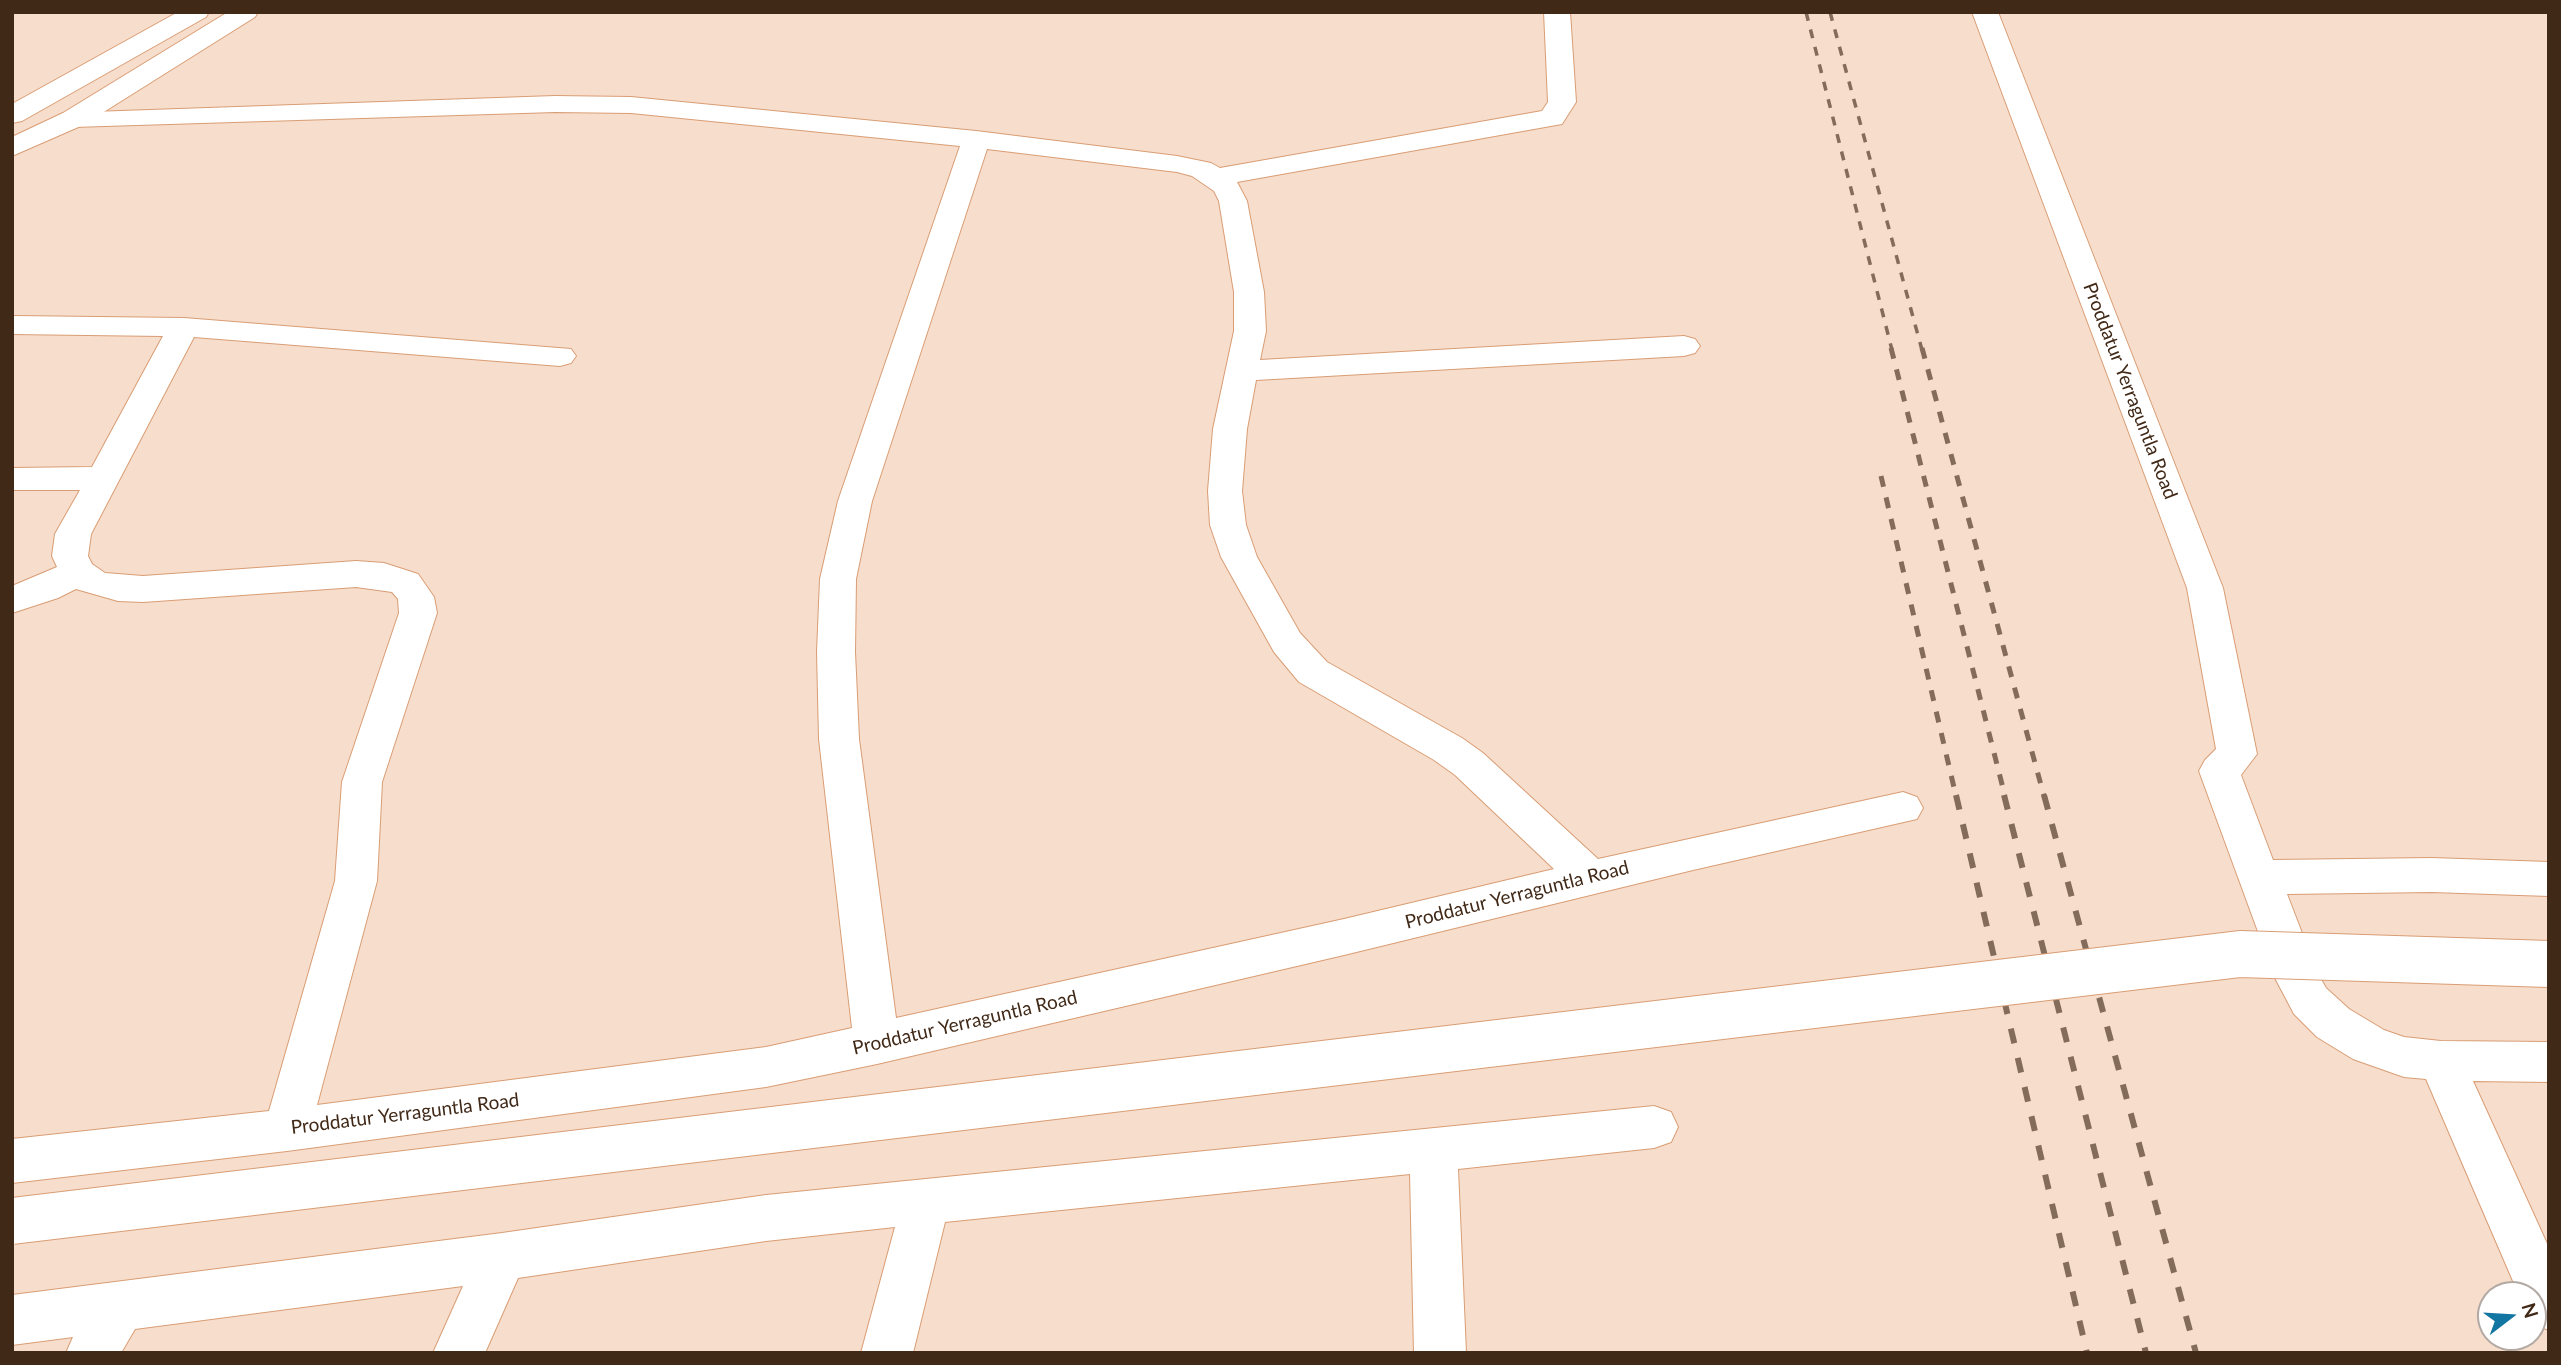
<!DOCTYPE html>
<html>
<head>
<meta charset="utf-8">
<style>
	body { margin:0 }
	#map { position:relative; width:2561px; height:1365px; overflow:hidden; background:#f7ddcc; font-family:Lato,sans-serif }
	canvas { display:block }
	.frame { position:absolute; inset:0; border:14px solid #412918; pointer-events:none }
	.north { position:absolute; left:2477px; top:1281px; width:70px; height:70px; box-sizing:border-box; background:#fff; border:2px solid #b3a9a3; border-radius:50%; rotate:73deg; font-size:19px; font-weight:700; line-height:28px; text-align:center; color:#412918 }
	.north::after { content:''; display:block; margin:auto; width:24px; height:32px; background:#1375a2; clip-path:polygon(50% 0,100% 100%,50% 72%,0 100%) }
</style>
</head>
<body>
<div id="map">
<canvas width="2561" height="1365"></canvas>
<div class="frame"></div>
<div class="north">N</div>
</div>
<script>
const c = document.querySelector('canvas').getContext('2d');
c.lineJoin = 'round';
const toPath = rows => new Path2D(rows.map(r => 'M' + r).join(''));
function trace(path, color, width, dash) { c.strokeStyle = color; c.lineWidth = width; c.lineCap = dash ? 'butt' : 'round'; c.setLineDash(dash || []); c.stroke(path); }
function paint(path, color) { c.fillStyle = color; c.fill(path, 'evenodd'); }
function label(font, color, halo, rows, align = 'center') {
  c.font = font + ' Lato,sans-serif'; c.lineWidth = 7; c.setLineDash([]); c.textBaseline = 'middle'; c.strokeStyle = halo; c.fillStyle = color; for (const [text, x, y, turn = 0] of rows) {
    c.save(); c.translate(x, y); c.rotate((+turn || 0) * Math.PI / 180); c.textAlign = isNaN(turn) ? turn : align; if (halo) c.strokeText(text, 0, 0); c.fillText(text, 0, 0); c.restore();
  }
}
const minor = toPath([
	[1544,12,1570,12,1576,102,1562,124,1237,182,1247,201,1264,292,1266,331,1260,360,1684,336,1695,339,1700,346,1695,353,1684,356,1256,380,1247,429,1242,491,1246,525,1257,557,1300,633,1327,662,1462,738,1483,753,1598,859,1903,792,1917,797,1923,808,1917,819,1693,870,1344,955,877,1064,766,1087,287,1151,12,1183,12,1139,269,1111,335,881,342,782,399,613,398,599,392,592,356,587,143,602,118,601,76,589,58,598,12,613,12,586,57,567,52,556,55,534,80,490,12,490,12,468,92,467,163,336,12,334,12,316,184,318,571,349,576,356,571,363,560,366,194,337,91,534,88,556,92,564,105,573,143,576,356,561,384,563,418,574,434,597,437,613,382,782,377,881,317,1105,766,1047,852,1028,819,739,817,652,820,579,838,501,960,146,631,113,555,112,73,127,63,125,59,119,63,113,555,96,631,97,976,131,1177,156,1211,163,1220,168,1542,111,1548,102,1544,12],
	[987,149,1177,172,1192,176,1214,191,1219,201,1234,292,1234,331,1213,429,1208,491,1210,525,1221,557,1274,652,1299,682,1434,760,1455,775,1554,869,1344,919,896,1018,859,739,855,652,856,579,872,501,987,149],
	[1972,12,1998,12,2223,588,2257,754,2241,775,2273,860,2432,858,2549,862,2549,896,2432,892,2287,894,2317,972,2326,988,2349,1009,2384,1030,2404,1037,2441,1041,2549,1042,2549,1082,2473,1081,2549,1248,2549,1330,2533,1324,2533,1295,2519,1295,2426,1079,2404,1077,2353,1059,2317,1037,2294,1014,2275,978,2199,771,2205,760,2216,749,2187,588,1972,12],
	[1654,1106,1671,1112,1678,1127,1671,1142,1654,1148,1458,1169,1466,1353,1414,1353,1410,1174,945,1222,913,1353,861,1353,895,1227,766,1241,518,1278,485,1353,433,1353,463,1286,135,1329,121,1353,66,1353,73,1337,12,1345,12,1295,502,1233,766,1195,1654,1106]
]);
const highway = toPath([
	[178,12,209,12,206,17,22,121,12,123,12,104,178,12],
	[228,12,258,12,255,17,83,125,12,156,12,137,63,113,228,12]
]);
trace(minor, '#d99d74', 2);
trace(highway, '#d99d74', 2);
paint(minor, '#fff');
paint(highway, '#fff');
trace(toPath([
	[1806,12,1892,350],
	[1830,12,1922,350]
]), '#846c5b', 3.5, [9, 9]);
trace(toPath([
	[1891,348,2005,796],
	[1922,348,2044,796],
	[1881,476,1956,796]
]), '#846c5b', 5, [11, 11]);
trace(toPath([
	[1956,795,2087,1353],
	[2004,795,2146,1353],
	[2044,795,2196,1353]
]), '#846c5b', 6, [15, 15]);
const highwayBridge = toPath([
	[12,1221,2240,954,2549,964]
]);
trace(highwayBridge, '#d99d74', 48, []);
trace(highwayBridge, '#fff', 46);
label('19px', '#412918', '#fff', [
	["Proddatur Yerraguntla Road",2130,391,69],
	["Proddatur Yerraguntla Road",1517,895,-14],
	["Proddatur Yerraguntla Road",965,1023,-13],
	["Proddatur Yerraguntla Road",405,1114,-7]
]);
</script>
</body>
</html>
